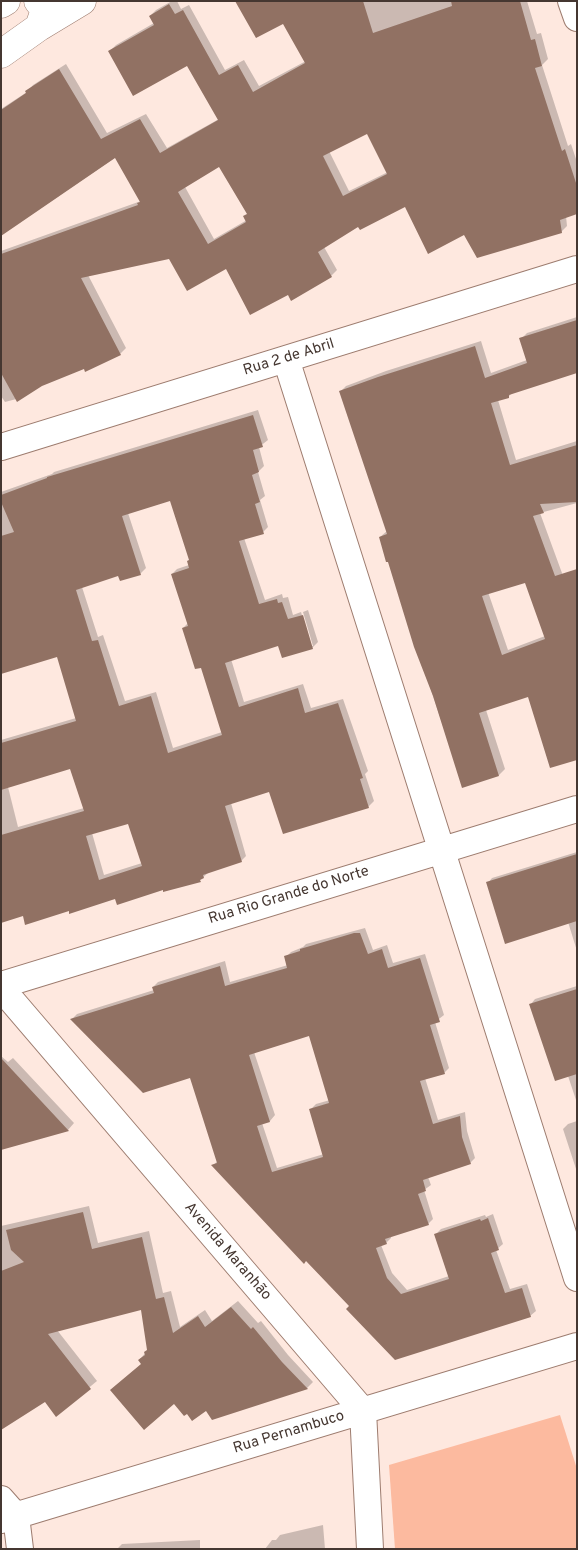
<!DOCTYPE html>
<html>
<head>
<meta charset="utf-8">
<style>
	body { margin:0 }
	#map { position:relative; width:578px; height:1550px; overflow:hidden; background:#fee8df; font-family:Overpass,sans-serif }
	canvas { display:block }
	.frame { position:absolute; inset:0; border:2px solid #453731; pointer-events:none }
</style>
</head>
<body>
<div id="map">
<canvas width="578" height="1550"></canvas>
<div class="frame"></div>
</div>
<script>
const c = document.querySelector('canvas').getContext('2d');
c.lineJoin = 'round';
function paint(path, color) { c.fillStyle = color; c.fill(path, 'evenodd'); }
const toPath = rows => new Path2D(rows.map(r => 'M' + r).join(''));
function trace(path, color, width, dash) { c.strokeStyle = color; c.lineWidth = width; c.lineCap = dash ? 'butt' : 'round'; c.setLineDash(dash || []); c.stroke(path); }
function label(font, color, halo, rows, align = 'center') {
  c.font = font + ' Overpass,sans-serif'; c.lineWidth = 5; c.setLineDash([]); c.textBaseline = 'middle'; c.strokeStyle = halo; c.fillStyle = color; for (const [text, x, y, turn = 0] of rows) {
    c.save(); c.translate(x, y); c.rotate((+turn || 0) * Math.PI / 180); c.textAlign = isNaN(turn) ? turn : align; if (halo) c.strokeText(text, 0, 0); c.fillText(text, 0, 0); c.restore();
  }
}
paint(toPath([
	[560,1415,577,1469,577,1549,395,1549,389,1465]
]), '#fcba9f');
paint(toPath([
	[172,1,177,1,181,9,189,5,225,70,244,60,259,86,306,61,283,22,237,1,527,1,537,34,541,33,548,59,542,65,568,146,571,144,577,162,577,213,566,216,567,226,561,232,465,233,406,205,359,225,324,247,337,270,331,276,288,293,226,268,169,257,88,275,126,348,120,354,86,370,85,368,42,385,24,397,5,402,1,396,1,251,141,201,116,157,1,235,1,109,27,92,33,85,66,64,107,133,146,114,167,148,219,119,187,64,110,51,116,45,154,23,150,16,156,10],
	[367,132,388,172,349,191,329,151],
	[220,165,248,214,247,220,214,239,185,187],
	[577,317,577,375,576,372,513,392,508,397,498,400,516,460,577,441,577,503,540,513,577,614,486,710,505,769,499,775,463,786,380,537,387,531,340,392,346,386,386,371,481,341,491,373,527,360,521,339,527,333],
	[526,581,545,636,508,650,488,592],
	[258,410,268,440,259,447,264,466,258,472,265,496,260,500,268,527,263,532,244,538,265,600,282,594,283,598,288,597,293,615,301,612,311,646,313,646,303,612,308,610,318,642,312,648,279,645,231,659,244,702,303,684,311,708,343,699,368,771,365,774,374,801,368,807,270,790,231,803,246,856,241,861,209,872,200,880,116,897,69,910,23,914,1,921,1,740,76,718,58,656,1,646,1,492,52,474,54,472],
	[171,499,190,559,189,565,177,569,172,574,188,623,183,628,202,667,222,732,173,748,156,692,125,701,103,635,98,637,82,587,119,574,140,574,146,568,128,513],
	[71,767,84,808,18,827,8,787],
	[129,822,142,863,104,875,92,833],
	[577,852,577,951,568,922,488,883,492,878],
	[365,928,373,950,387,945,393,963,425,954,444,1015,435,1022,449,1068,444,1073,425,1078,438,1120,465,1112,467,1131,475,1158,470,1163,428,1177,431,1185,424,1190,433,1219,428,1224,391,1236,391,1238,386,1243,381,1245,392,1273,407,1290,449,1276,436,1234,441,1229,485,1215,486,1217,493,1214,503,1244,496,1250,510,1289,527,1284,536,1311,530,1316,351,1306,213,1165,218,1161,191,1076,72,1019,77,1014,154,990,153,987,158,982,225,961,230,982,288,965,286,957,291,952,303,947,306,944],
	[309,1035,330,1100,316,1104,310,1110,324,1154,277,1168,262,1123,270,1121,275,1115,254,1052],
	[577,986,577,1103,568,1076,531,1004,535,999],
	[1,1056,8,1062,13,1058,74,1123,68,1130,1,1149],
	[577,1121,577,1172,563,1129,568,1124],
	[89,1206,98,1243,149,1231,163,1293,171,1291,180,1327,205,1310,212,1321,238,1301,258,1323,261,1321,288,1355,313,1382,307,1388,207,1409,139,1360,148,1350,142,1309,57,1330,97,1381,56,1415,45,1400,1,1428,1,1226],
	[323,1525,325,1549,265,1549,272,1540,276,1540,280,1535],
	[200,1540,200,1549,117,1549,122,1544]
]), '#0003');
paint(toPath([
	[235,1,363,1,373,33,452,6,451,1,520,1,531,40,535,39,542,66,535,68,562,151,565,149,577,186,577,214,560,220,562,233,477,258,464,235,428,254,405,207,360,230,358,227,318,252,332,277,291,301,288,295,250,315,226,269,187,291,169,259,81,278,121,355,85,372,84,369,42,386,17,402,1,373,1,254,138,205,137,203,140,202,115,158,1,236,1,110,26,93,25,91,59,69,101,139,140,119,160,153,218,120,187,66,133,96,108,51,154,25,149,16,169,4,175,14,183,10,219,75,238,65,253,92,305,63,283,24,256,38],
	[367,134,387,174,343,196,323,156],
	[219,167,247,214,243,216,246,222,208,244,178,192],
	[577,320,577,373,509,395,509,398,491,403,510,465,577,445,577,502,540,504,544,513,533,516,555,576,577,569,577,760,550,768,528,697,479,713,499,776,462,788,433,696,414,647,388,562,386,562,379,537,387,534,339,391,378,377,475,346,485,378,527,363,519,338],
	[525,583,545,639,502,655,482,596],
	[253,415,263,447,253,450,259,472,252,475,260,502,255,504,264,534,239,541,259,604,277,599,278,603,282,602,288,619,303,615,313,649,282,658,278,646,225,663,239,707,298,688,305,713,338,703,363,778,360,779,369,808,283,834,269,792,225,806,242,862,203,875,204,878,200,880,201,882,163,892,163,890,117,905,115,899,69,914,69,911,25,925,23,916,1,923,1,835,84,811,70,769,1,790,1,743,76,721,57,657,1,674,1,536,14,532,1,502,1,495,47,478,47,477],
	[170,501,189,560,187,561,189,568,171,574,188,626,182,628,195,669,201,668,222,735,168,753,151,696,119,706,98,640,92,641,76,590,118,576,120,581,141,575,122,516],
	[128,824,142,866,99,880,86,836],
	[577,854,577,921,505,944,486,882],
	[354,933,360,933,368,954,382,949,388,968,420,958,440,1022,430,1025,445,1074,420,1081,433,1124,460,1116,462,1137,471,1164,423,1180,426,1191,418,1194,429,1225,385,1239,387,1244,376,1248,387,1278,401,1294,449,1279,434,1234,480,1219,481,1221,488,1218,499,1250,491,1253,505,1293,522,1288,531,1317,395,1360,346,1309,349,1306,306,1261,304,1264,211,1165,217,1163,190,1078,143,1093,70,1019,154,993,152,987,220,966,225,986,287,968,284,956,300,951,300,949],
	[309,1036,329,1103,309,1109,323,1157,272,1172,257,1126,270,1122,249,1055],
	[577,989,577,1074,555,1081,529,1004],
	[1,1058,69,1131,1,1150],
	[83,1212,92,1249,142,1237,156,1299,164,1297,173,1333,198,1316,205,1327,231,1307,251,1329,253,1327,282,1362,308,1389,212,1420,206,1411,192,1421,187,1414,184,1416,174,1404,144,1430,110,1390,141,1364,138,1360,145,1355,144,1352,147,1350,141,1310,48,1334,91,1389,56,1417,45,1402,1,1430,1,1271,24,1262,11,1250,6,1230]
]), '#917163');
const minor = toPath([
	[571,1,577,18],
	[286,359,577,1278],
	[1,447,577,269],
	[1,985,577,809],
	[1,988,363,1411,370,1549],
	[1,1499,16,1516,20,1549],
	[1,1520,577,1346]
]);
const tertiary = toPath([
	[38,1,42,6,44,13,39,27],
	[1,4,6,1],
	[1,54,39,27,82,1]
]);
trace(minor, '#9d7c6f', 28);
trace(tertiary, '#9d7c6f', 29);
trace(minor, '#fff', 26);
trace(tertiary, '#fff', 28);
label('15px', '#453731', '#fff', [
	["Rua 2 de Abril",289,358,-17],
	["Rua Rio Grande do Norte",289,896,-17],
	["Avenida Maranhão",227,1252,49],
	["Rua Pernambuco",289,1433,-17]
]);
</script>
</body>
</html>
